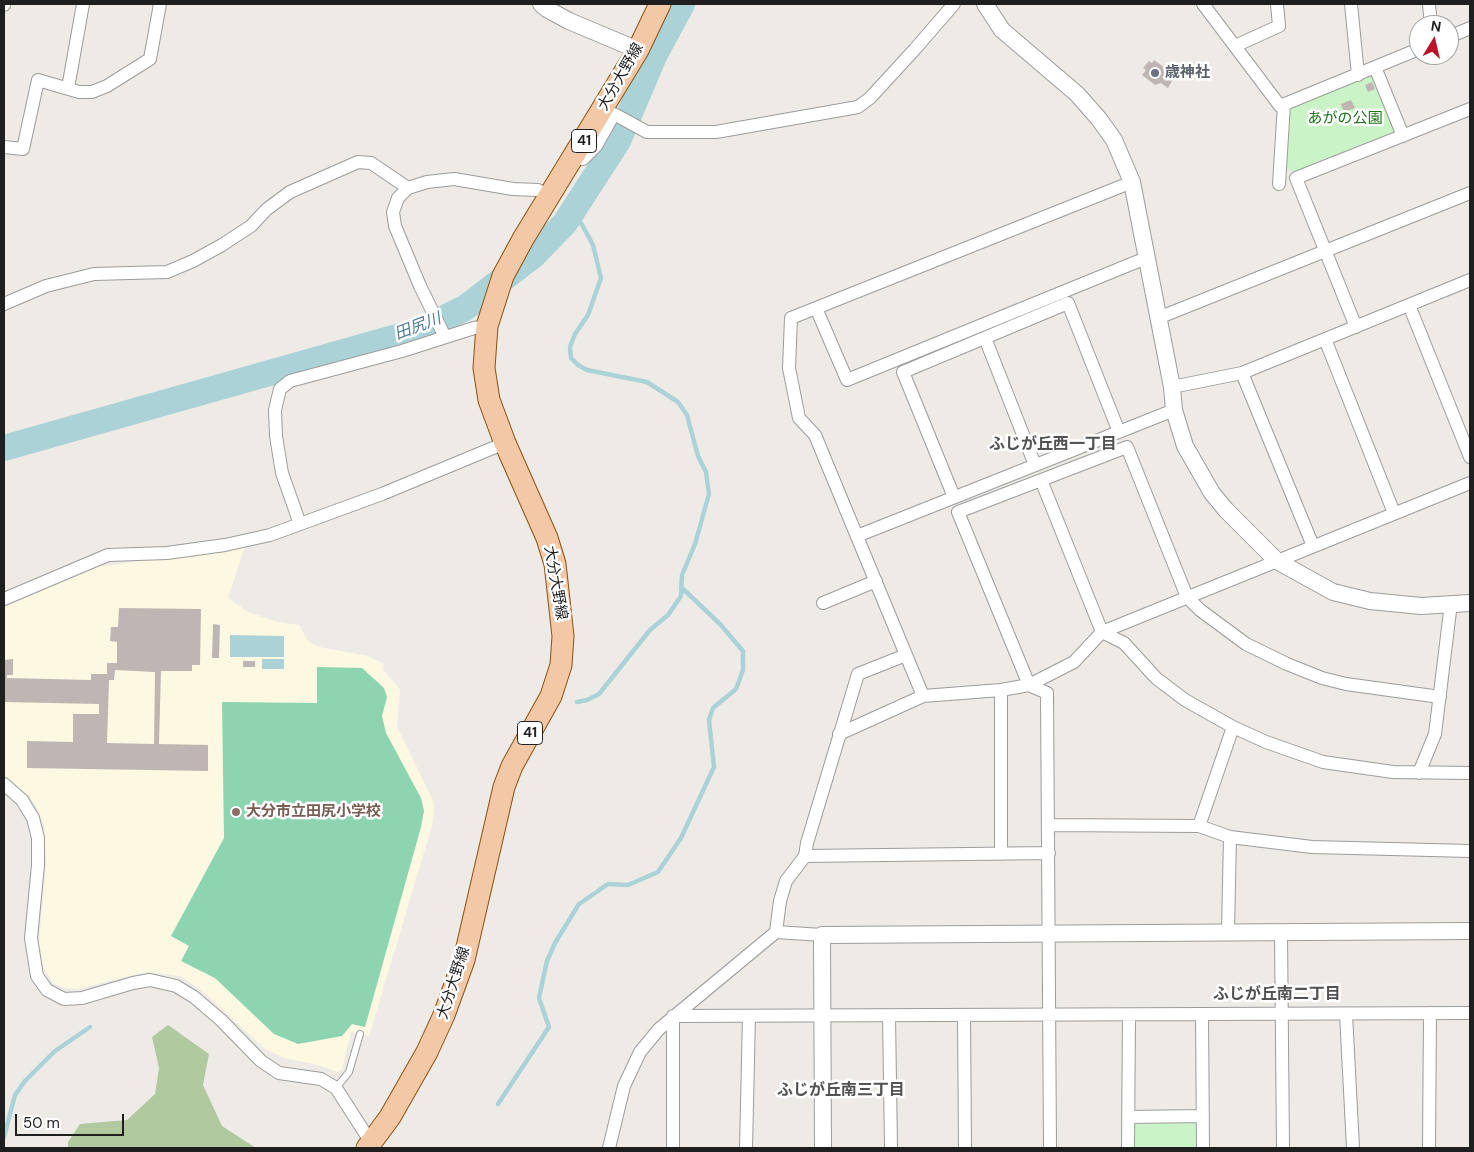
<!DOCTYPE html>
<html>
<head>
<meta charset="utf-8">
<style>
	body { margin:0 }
	#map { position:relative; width:1474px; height:1152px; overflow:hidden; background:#eeebe6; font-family:"DM Sans",sans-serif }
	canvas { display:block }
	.frame { position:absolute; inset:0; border:5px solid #1f1f1f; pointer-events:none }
	.north { position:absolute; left:1409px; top:15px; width:50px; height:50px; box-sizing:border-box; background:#fff; border:1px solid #a5a5a5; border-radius:50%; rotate:9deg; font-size:14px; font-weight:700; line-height:20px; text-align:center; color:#1f1f1f }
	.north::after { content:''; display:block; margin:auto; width:18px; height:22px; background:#b8152a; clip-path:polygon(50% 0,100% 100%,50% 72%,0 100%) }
	.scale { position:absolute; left:15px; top:1114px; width:109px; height:22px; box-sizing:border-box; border:2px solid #1f1f1f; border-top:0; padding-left:6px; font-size:15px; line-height:18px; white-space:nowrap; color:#1f1f1f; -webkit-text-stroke:4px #fff; paint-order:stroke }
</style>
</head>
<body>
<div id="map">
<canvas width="1474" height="1152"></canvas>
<div class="frame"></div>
<div class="north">N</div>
<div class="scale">50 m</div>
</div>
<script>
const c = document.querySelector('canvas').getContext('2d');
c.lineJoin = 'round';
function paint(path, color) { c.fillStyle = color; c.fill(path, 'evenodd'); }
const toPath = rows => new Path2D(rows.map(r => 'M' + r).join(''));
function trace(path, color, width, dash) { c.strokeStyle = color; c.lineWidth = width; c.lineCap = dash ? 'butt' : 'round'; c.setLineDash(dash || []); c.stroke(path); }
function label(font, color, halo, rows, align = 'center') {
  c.font = font + ' "DM Sans","Noto Sans JP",sans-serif'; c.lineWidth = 5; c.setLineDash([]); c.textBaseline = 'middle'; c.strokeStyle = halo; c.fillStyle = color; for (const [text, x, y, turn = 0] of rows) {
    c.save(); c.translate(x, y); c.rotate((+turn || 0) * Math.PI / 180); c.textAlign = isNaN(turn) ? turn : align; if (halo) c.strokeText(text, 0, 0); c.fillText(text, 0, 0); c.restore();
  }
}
paint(toPath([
	[245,546,228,598,248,612,278,622,299,625,308,641,319,647,368,656,384,664,383,670,400,689,397,727,433,800,434,807,432,826,369,1036,351,1032,342,1069,338,1072,314,1064,284,1058,265,1049,207,995,181,976,147,972,77,989,65,988,54,984,44,969,39,944,46,864,44,825,36,806,28,795,4,776,4,607,97,567]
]), '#fcf8e2');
paint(toPath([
	[168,1025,209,1054,203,1085,222,1126,256,1148,68,1148,68,1142,80,1124,127,1120,155,1094,159,1068,152,1037]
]), '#b1c99f');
paint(toPath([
	[1373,75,1396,131,1295,172,1285,168,1290,109],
	[1139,1120,1193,1120,1197,1124,1197,1148,1134,1148,1134,1124]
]), '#caf4c8');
paint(toPath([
	[317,667,362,668,384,688,387,697,382,716,386,733,421,798,424,811,421,827,365,1027,352,1024,342,1036,298,1044,274,1034,215,978,181,961,189,946,171,936,224,838,222,702,317,703]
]), '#8cd5b0');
paint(toPath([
	[230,635,284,636,284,657,230,657],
	[262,659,284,659,284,669,262,669]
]), '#abd3d7');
trace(toPath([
	[573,208,593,245,601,278,588,315,575,334,570,347,571,358,578,365,587,370,647,382,678,402,687,415,698,456,706,472,709,494,695,544,682,575,681,596,668,615,650,630,599,694,587,700,577,702],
	[498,1104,549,1027,539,998,547,961,555,943,579,904,608,884,628,885,658,872,681,838,714,767,709,720,713,708,736,689,743,670,743,651,719,623,681,587],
	[4,1137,15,1095,25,1081,55,1051,90,1027]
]), '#abd3d7', 4.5);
trace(toPath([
	[4,448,418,331,465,308,534,255,565,223,618,141,655,54,682,4]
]), '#abd3d7', 26);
paint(toPath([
	[1154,60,1168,70,1166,76,1172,81,1168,88,1161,83,1155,85,1142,75,1146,70,1143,68,1149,61,1152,63],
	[1372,82,1375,89,1368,92,1365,85],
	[1351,100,1355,108,1344,112,1341,104],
	[119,608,201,609,200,665,192,665,192,671,161,671,159,744,208,745,208,771,27,768,27,741,73,742,73,714,99,714,99,704,4,702,4,660,13,659,13,675,7,675,7,678,91,680,91,674,107,674,107,663,117,663,117,642,110,641,111,627,118,627],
	[115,670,155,672,154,744,107,743,109,680,114,680],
	[213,624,220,625,219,658,212,658],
	[243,661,255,661,255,667,243,667]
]), '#bfb6b3');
const service = toPath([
	[336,1088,349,1072,360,1034]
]);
const minor = toPath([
	[1203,4,1280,106,1419,49],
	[1351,4,1358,75],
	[1429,4,1431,25],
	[4,5,4,4],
	[1449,37,1470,28],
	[1235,46,1279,26,1277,4],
	[1375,67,1403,136],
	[68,88,83,4],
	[4,147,23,149,38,80,79,92,92,92,107,86,150,59,160,4],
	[572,159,583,159,596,146,614,114,647,132,716,132,858,107,870,98,915,49,954,4],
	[1279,184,1284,104],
	[4,304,46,286,94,274,167,272,193,261,222,245,251,226,267,209,290,192,358,162,371,163,408,188],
	[1409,305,1470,457],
	[816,308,847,380,1146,258],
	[1158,318,1470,193],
	[1356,327,1296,178,1470,109],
	[445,337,420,286,395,226,393,212,398,198,408,188,427,182,454,179,513,189,538,190,548,195],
	[985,338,1035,465],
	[1325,339,1394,513],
	[1242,373,1313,546],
	[1172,387,1242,373,1470,280],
	[1041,480,1102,632,1124,643,1156,678,1185,700,1233,727,1266,742,1323,762,1393,772,1470,773],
	[954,497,903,372,1068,303,1119,432],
	[300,524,282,473,276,436,275,410,280,389,290,381,402,351,474,328,487,326],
	[857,536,1174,410],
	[4,599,108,555,167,553,225,545,270,535,382,494,505,443],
	[823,603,876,581],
	[1001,690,1001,854],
	[923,696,815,435,799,418,789,368,791,318,1132,182],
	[839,734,923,696,1001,690,1029,685,1074,662,1102,632,1470,483],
	[1419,773,1435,734,1451,603],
	[4,784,22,800,33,818,38,838,38,865,31,938,37,976,47,990,64,999,82,998,133,983,150,980,176,986,194,997,221,1020,261,1061,279,1073,321,1079,336,1088,372,1144],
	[1048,825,1199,826,1230,837,1228,931],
	[1199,826,1233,727],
	[1230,837,1312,847,1470,851],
	[805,856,1049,853],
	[776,932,780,901,786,881,805,856,807,843,858,674,906,655],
	[1281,933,1283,1148],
	[1202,1014,1203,1148],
	[1346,1014,1353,1148],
	[964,1015,965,1148],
	[889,1016,891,1148],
	[1128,1117,1203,1116],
	[609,1148,624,1086,640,1052,659,1029,776,932,822,935],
	[673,1148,673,1016,1470,1013],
	[746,1148,749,1016],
	[1050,1148,1047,693,1029,685,958,512,1127,447,1187,597,1200,610,1246,644,1287,664,1322,678,1346,684,1440,697],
	[1128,1148,1129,1015],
	[1429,1148,1430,1013]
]);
const tertiary = toPath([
	[541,4,547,9,569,21,638,50],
	[985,4,1002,30,1077,94,1099,119,1114,140,1132,182,1172,387,1174,410,1185,446,1212,493,1226,510,1277,561,1333,592,1370,601,1421,606,1470,603],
	[823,1148,822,935,1470,931]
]);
const primary = toPath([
	[367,1148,390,1117,427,1052,444,1015,464,960,504,787,512,766,551,696,561,665,563,636,555,564,547,538,505,443,489,400,484,368,487,326,503,276,523,239,638,50,660,4]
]);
trace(service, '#9c9c9c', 8);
trace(minor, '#9c9c9c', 14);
trace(tertiary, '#9c9c9c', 18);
trace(primary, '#8a5110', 23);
trace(service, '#fff', 6);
trace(minor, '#fff', 12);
trace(tertiary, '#fff', 16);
trace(primary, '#f2c8a7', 21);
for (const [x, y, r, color] of [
	[1155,73,5,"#6b7280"],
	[236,812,5,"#8d6e63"]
]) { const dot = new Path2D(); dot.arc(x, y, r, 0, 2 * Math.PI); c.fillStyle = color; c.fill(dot); trace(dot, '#fff', 2); }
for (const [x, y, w] of [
	[584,141,25],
	[530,733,25]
]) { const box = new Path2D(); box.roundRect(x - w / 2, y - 11.5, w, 23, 4); c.fillStyle = '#fff'; c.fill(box); trace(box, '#1f1f1f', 1); }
label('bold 14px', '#1f1f1f', null, [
	["41",584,141],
	["41",530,733]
]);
label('bold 15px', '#5b616d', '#fff', [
	["歳神社",1165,73]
], 'left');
label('15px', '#1f1f1f', '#fff', [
	["大分大野線",621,77,-60],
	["大分大野線",555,583,80],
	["大分大野線",454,983,-72]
]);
label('15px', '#1b7217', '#fff', [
	["あがの公園",1345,119]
]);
label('bold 15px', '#785e54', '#fff', [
	["大分市立田尻小学校",246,812]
], 'left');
label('italic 16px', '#4e7b96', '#fff', [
	["田尻川",418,327,-21]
]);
label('bold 16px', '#525252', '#fff', [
	["ふじが丘西一丁目",1053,445],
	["ふじが丘南二丁目",1277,995],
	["ふじが丘南三丁目",841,1091]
]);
</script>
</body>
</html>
